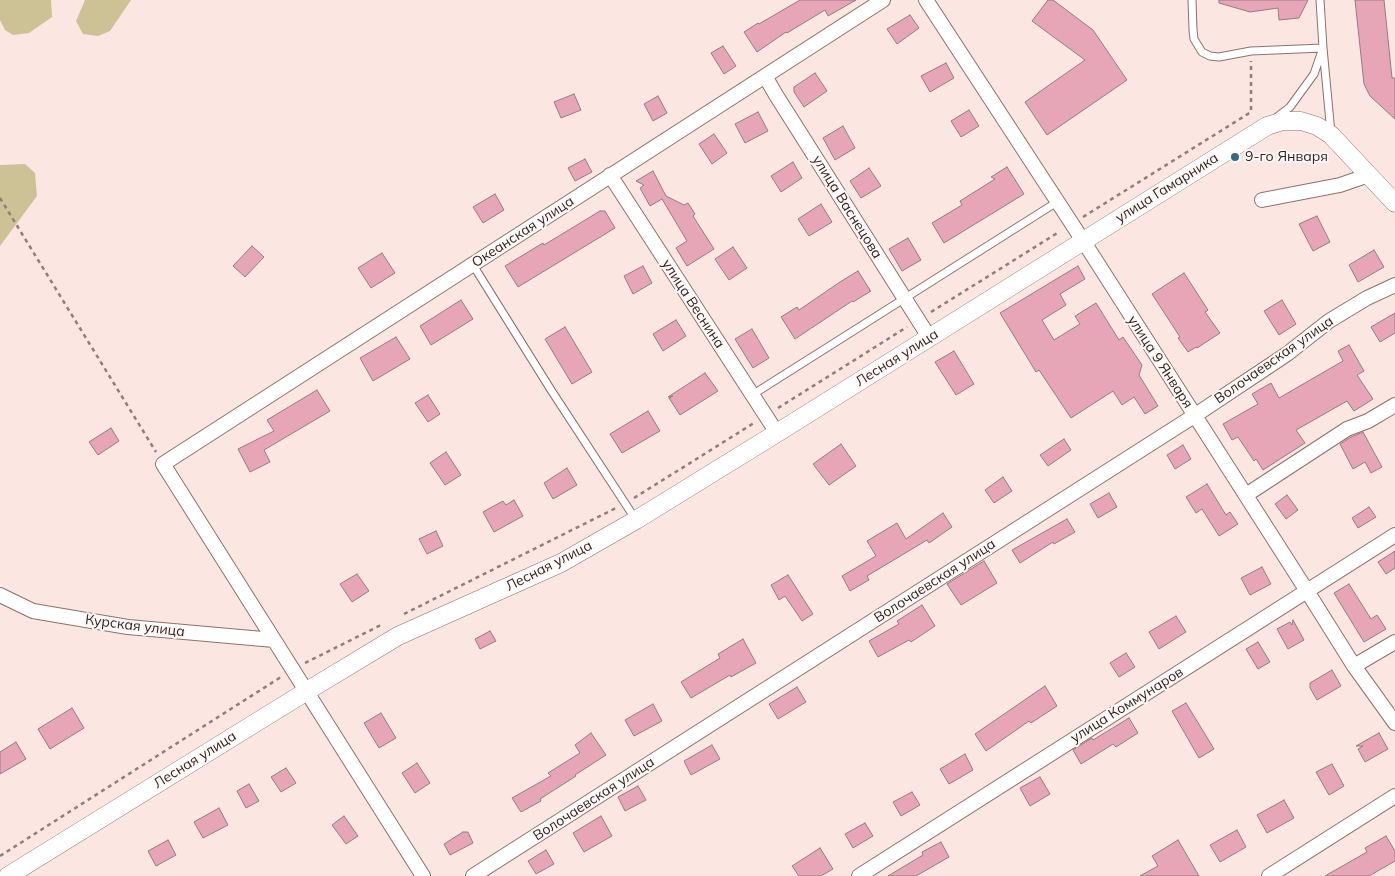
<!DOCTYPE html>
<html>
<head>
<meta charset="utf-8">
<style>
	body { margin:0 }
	canvas { display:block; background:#fbe6e2 }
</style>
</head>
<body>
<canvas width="1395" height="876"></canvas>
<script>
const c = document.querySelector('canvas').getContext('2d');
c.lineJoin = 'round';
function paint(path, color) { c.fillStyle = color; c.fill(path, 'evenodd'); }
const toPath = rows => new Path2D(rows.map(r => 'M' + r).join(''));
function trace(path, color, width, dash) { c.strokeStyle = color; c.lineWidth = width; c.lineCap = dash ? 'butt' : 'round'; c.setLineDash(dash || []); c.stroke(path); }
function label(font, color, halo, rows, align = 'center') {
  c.font = font + ' Mulish,sans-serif'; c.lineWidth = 4; c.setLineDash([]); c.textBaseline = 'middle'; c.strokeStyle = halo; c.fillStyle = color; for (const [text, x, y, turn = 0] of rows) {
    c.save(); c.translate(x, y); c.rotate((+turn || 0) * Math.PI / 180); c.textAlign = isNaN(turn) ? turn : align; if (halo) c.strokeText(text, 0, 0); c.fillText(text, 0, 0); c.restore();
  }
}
paint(toPath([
	[0,0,51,0,52,17,29,33,13,35,5,30,0,20],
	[85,0,131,0,110,31,98,36,83,34,76,21],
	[25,164,35,173,37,196,0,246,0,165]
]), '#cdc296');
const building = toPath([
	[800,0,856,0,828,16,825,10,787,33,786,32,757,52,744,32,758,23,759,24,800,0],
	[1048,0,1053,0,1093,30,1127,80,1047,135,1025,102,1085,60,1032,21,1048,0],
	[1219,0,1308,0,1299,18,1279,20,1278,8,1250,12,1219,3,1219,0],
	[1355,0,1384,0,1392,78,1395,78,1395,119,1370,96,1364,84,1355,0],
	[910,15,919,28,897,44,887,29,910,15],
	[723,46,736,66,724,74,711,53,723,46],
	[946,63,954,78,930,92,921,76,946,63],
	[815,73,827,91,804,107,794,92,794,87,815,73],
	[574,94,581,110,561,118,554,102,574,94],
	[658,96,667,113,653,121,644,104,658,96],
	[969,110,979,126,961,137,951,121,969,110],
	[758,112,768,131,745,143,735,124,758,112],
	[843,126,855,148,835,160,823,138,843,126],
	[714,134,727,153,712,164,699,144,714,134],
	[585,159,592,172,575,181,568,168,585,159],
	[793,162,802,178,781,192,771,176,793,162],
	[1007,167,1024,194,944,243,932,223,962,205,960,201,995,179,991,177,1007,167],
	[869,168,881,186,861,198,850,181,869,168],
	[653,171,666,196,684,205,688,203,695,214,693,216,714,249,687,266,676,248,687,241,662,199,650,206,640,188,644,185,636,181,653,171],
	[495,194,504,210,483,223,473,207,495,194],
	[821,204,832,222,809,236,798,219,821,204],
	[600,211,605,211,615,228,518,287,505,266,543,243,544,245,600,211],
	[1317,216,1330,242,1313,251,1299,224,1317,216],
	[908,238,921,260,902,271,889,249,908,238],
	[252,246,264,257,245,277,233,266,252,246],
	[733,247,747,268,729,280,715,259,733,247],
	[1374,250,1384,267,1358,282,1349,265,1374,250],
	[382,253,395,273,371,288,358,268,382,253],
	[643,266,652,283,633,294,624,276,643,266],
	[1078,266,1085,279,1060,294,1066,305,1042,320,1054,340,1080,324,1075,316,1096,303,1119,340,1123,337,1142,365,1139,375,1158,406,1145,414,1134,397,1122,405,1113,391,1071,418,1039,370,1036,372,1000,313,1078,266],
	[858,271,870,290,869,291,871,291,853,302,852,301,795,339,781,317,797,307,799,310,840,282,858,271],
	[1184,273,1208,310,1205,312,1220,333,1197,348,1196,347,1188,352,1178,338,1180,337,1152,294,1184,273],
	[461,300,473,319,431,345,420,326,461,300],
	[1282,300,1296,324,1279,335,1264,311,1282,300],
	[1395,313,1395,333,1380,342,1371,327,1395,313],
	[676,320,686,336,663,351,653,334,676,320],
	[565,327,592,372,572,384,545,339,565,327],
	[752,329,769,358,753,368,735,339,752,329],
	[396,337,410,359,373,381,360,358,396,337],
	[1349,345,1364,371,1357,375,1373,399,1354,411,1347,401,1296,430,1305,443,1263,470,1256,459,1254,461,1238,437,1232,440,1223,424,1258,404,1252,394,1271,383,1279,398,1343,361,1338,351,1349,345],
	[954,351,974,384,956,395,935,362,954,351],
	[705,373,718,391,680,415,669,398,673,396,668,397,705,373],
	[317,390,330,411,264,450,270,462,250,472,238,449,274,431,267,420,317,390],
	[428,395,440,414,428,422,415,403,428,395],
	[648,411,660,431,622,453,610,434,648,411],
	[111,428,119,441,98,455,89,442,111,428],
	[1363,432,1382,467,1371,473,1365,462,1353,469,1340,444,1351,437,1363,432],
	[1064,439,1071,450,1048,466,1040,455,1064,439],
	[841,444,856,466,829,485,813,464,841,444],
	[1183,445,1191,459,1175,469,1167,455,1183,445],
	[446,452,461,475,445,485,430,463,446,452],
	[567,468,577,485,553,499,544,483,567,468],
	[1003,477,1012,491,994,503,985,490,1003,477],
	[1207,484,1226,515,1230,512,1238,524,1219,536,1202,509,1196,513,1186,497,1207,484],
	[1109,493,1117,507,1098,518,1090,504,1109,493],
	[1287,495,1298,510,1286,519,1275,504,1287,495],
	[514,500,523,516,494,532,483,512,503,501,506,505,514,500],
	[1369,507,1376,517,1358,528,1352,518,1369,507],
	[943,513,952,527,929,543,927,540,867,576,869,580,850,591,842,576,876,556,867,541,897,523,906,539,943,513],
	[1067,519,1075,532,1054,544,1053,542,1020,563,1012,550,1067,519],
	[436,531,443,546,427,554,419,539,436,531],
	[1395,551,1395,568,1386,574,1378,562,1395,551],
	[984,561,997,583,961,605,947,584,984,561],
	[1262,567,1271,584,1250,595,1241,578,1262,567],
	[357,574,369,591,352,602,340,584,357,574],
	[788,575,813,614,802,621,785,596,779,600,771,585,788,575],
	[1349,584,1371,619,1377,615,1386,629,1364,642,1334,593,1349,584],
	[922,605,935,626,911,642,909,640,878,657,869,641,899,624,897,621,922,605],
	[1176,616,1186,632,1159,649,1149,632,1176,616],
	[1293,620,1304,640,1288,649,1277,629,1290,622,1292,625,1293,620],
	[490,631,496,641,480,649,475,639,490,631],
	[743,639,756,663,731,677,730,675,691,698,681,682,720,658,718,654,743,639],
	[1258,642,1270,662,1258,669,1246,649,1258,642],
	[1126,653,1135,667,1119,677,1110,663,1126,653],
	[1332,670,1341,686,1317,700,1310,688,1310,683,1332,670],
	[1045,686,1057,706,1031,723,1029,721,986,751,975,734,1045,686],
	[797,687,806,702,778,719,769,704,797,687],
	[1186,703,1214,749,1199,758,1172,711,1186,703],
	[653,704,662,721,634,736,625,720,653,704],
	[72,708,84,728,50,749,38,729,72,708],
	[381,713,396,738,379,748,364,723,381,713],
	[1129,718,1138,733,1116,747,1113,744,1081,764,1073,750,1092,738,1093,740,1129,718],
	[591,733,606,755,575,775,576,776,540,799,541,801,521,812,512,798,551,776,548,773,580,753,575,745,591,733],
	[1379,733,1388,749,1365,762,1358,749,1363,746,1356,746,1379,733],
	[16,742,26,759,0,774,0,752,16,742],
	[712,745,720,759,691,775,684,761,712,745],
	[965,754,973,770,949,784,940,769,965,754],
	[417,763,430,783,415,793,402,773,417,763],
	[1332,764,1344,786,1329,795,1316,772,1332,764],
	[286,768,296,783,281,792,271,777,286,768],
	[1040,777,1050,794,1030,806,1020,788,1040,777],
	[249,784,259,801,246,808,237,791,249,784],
	[638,786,646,800,625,811,618,797,638,786],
	[912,792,920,805,901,816,893,802,912,792],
	[1284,800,1294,818,1267,833,1257,815,1284,800],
	[219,808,228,825,203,838,194,822,219,808],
	[344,816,358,836,346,844,332,825,344,816],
	[601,816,612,836,584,852,573,833,601,816],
	[865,823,873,836,853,848,845,834,865,823],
	[1237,830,1246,847,1220,862,1210,845,1237,830],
	[463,832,468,832,473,843,450,855,444,844,463,832],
	[1386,836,1395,851,1395,861,1369,876,1325,876,1367,852,1365,848,1386,836],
	[168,840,176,855,156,866,148,851,168,840],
	[1178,840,1199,876,1140,876,1158,866,1152,856,1178,840],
	[941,842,949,857,916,876,888,876,923,855,922,852,941,842],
	[820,848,833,869,821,876,799,876,792,866,820,848],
	[546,850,554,864,536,874,528,861,546,850]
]);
paint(building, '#e6a6b8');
trace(building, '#987a82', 1);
const service = toPath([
	[1192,0,1193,30,1194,39,1202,52,1210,56,1219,57,1251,51,1323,48,1314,74,1290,107,1277,117],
	[1320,0,1323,48,1331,133],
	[473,265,551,390,636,520],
	[752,395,1057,202]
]);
const minor = toPath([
	[926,0,1091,253,1307,591,1354,666,1395,723],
	[765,76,776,95,929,337],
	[610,175,777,433],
	[1262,200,1340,185,1369,175],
	[1246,495,1347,429,1368,421,1395,405],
	[0,595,33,611,86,620,128,627,274,640],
	[1354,666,1395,642],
	[423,876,163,464,883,0],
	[473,876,1194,416,1287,354,1329,321,1367,298,1395,285],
	[859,876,1395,535],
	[1269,876,1395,796]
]);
const tertiary = toPath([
	[8,876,307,691,398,636,561,563,636,520,777,433,1267,126,1283,121,1301,121,1317,126,1331,135,1395,203]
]);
trace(service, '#8e716a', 9);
trace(minor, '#8e716a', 16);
trace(tertiary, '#8e716a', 19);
trace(toPath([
	[0,198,156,452],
	[1083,217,1251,112,1251,61],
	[931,312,1059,232],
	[778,408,907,327],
	[634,498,754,423],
	[404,614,616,508],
	[305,663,383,624],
	[0,856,281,677]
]), '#8f7e7b', 2.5, [4, 4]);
trace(service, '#fff', 7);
trace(minor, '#fff', 14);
trace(tertiary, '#fff', 18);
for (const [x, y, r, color] of [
	[1235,157,5,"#366b87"]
]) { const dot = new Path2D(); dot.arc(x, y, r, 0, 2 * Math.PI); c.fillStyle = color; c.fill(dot); trace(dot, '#fef7f5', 2); }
label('14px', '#312422', '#fef7f5', [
	["9-го Января",1245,157]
], 'left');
label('14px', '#312422', '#fef7f5', [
	["улица Гамарника",1167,188,-32],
	["улица Васнецова",847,207,58],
	["Океанская улица",523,232,-33],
	["улица Веснина",693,304,57],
	["Лесная улица",897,358,-32],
	["Волочаевская улица",1274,360,-35],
	["улица 9 Января",1160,362,57],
	["Лесная улица",549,566,-27],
	["Волочаевская улица",935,581,-33],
	["Курская улица",135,626,7],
	["улица Коммунаров",1127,705,-32],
	["Лесная улица",195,760,-32],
	["Волочаевская улица",594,799,-33]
]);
</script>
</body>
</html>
